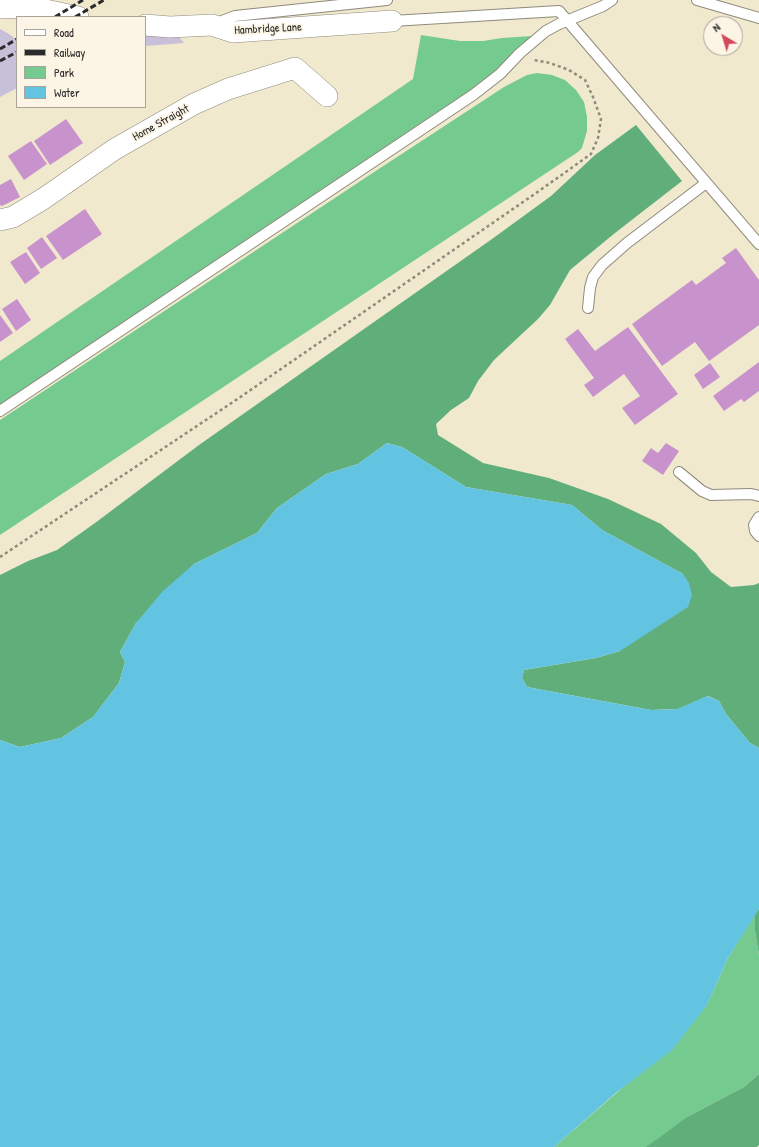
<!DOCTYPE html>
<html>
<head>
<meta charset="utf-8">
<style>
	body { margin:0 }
	#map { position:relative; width:759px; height:1147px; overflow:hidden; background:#f1e9ce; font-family:"Patrick Hand",sans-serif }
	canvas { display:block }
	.legend { position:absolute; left:16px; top:16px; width:130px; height:92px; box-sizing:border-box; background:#fcf5e5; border:1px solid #a8a49b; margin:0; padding:5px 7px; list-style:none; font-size:12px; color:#2b2b2b }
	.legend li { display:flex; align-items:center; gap:8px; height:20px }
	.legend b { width:20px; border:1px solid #a8a49b }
	.north { position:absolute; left:703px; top:16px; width:40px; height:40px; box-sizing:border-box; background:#fcf5e5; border:1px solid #a8a49b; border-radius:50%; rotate:322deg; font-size:11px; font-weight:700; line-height:16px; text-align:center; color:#2b2b2b }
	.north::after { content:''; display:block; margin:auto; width:14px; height:18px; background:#d1495b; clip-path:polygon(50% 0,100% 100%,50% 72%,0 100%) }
</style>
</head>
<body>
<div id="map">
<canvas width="759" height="1147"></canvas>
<ul class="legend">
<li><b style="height:5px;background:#fff"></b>Road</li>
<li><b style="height:5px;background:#2b2b2b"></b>Railway</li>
<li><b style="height:11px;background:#75cb8f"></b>Park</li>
<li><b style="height:11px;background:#63c4e1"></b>Water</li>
</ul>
<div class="north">N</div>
</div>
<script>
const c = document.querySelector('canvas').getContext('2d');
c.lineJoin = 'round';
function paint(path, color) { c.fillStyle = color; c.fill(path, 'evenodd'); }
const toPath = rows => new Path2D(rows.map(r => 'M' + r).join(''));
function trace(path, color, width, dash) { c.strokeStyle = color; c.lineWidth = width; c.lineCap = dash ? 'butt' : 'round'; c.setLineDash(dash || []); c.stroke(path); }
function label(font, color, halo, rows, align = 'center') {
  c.font = font + ' "Patrick Hand",sans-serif'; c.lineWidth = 3.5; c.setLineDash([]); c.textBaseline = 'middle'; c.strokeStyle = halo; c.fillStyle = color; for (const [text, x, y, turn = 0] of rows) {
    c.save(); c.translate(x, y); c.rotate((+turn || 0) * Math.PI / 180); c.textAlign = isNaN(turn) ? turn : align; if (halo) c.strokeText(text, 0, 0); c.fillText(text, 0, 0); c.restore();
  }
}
paint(toPath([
	[0,29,9,34,17,40,17,88,0,97],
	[175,32,184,43,145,46,145,33]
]), '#c8bfd8');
paint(toPath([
	[421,35,460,41,483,41,502,38,532,36,500,68,469,95,0,407,0,361,413,79],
	[537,73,552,75,565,80,576,90,584,102,587,117,587,131,582,148,578,152,0,535,0,420,365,178,504,87,527,75],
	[755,914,755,931,759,955,759,1074,744,1087,685,1118,659,1139,645,1147,554,1147,635,1077,707,1005,728,958]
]), '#75cb8f');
paint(toPath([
	[636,125,682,181,615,233,570,270,550,305,538,319,494,360,478,381,469,398,451,410,436,424,438,435,483,463,549,478,608,499,661,524,696,553,711,572,731,587,754,585,759,583,759,748,750,743,726,714,719,701,708,696,678,709,651,710,527,687,522,678,524,670,596,658,620,651,683,574,602,530,572,505,466,487,402,447,387,443,358,464,326,474,277,508,257,533,194,564,136,623,120,652,125,662,119,683,93,717,61,738,20,747,0,740,0,575,28,561,57,550,95,523,199,445,492,239,551,196,595,155],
	[759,909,759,955,755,931,755,914],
	[759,1074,759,1145,757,1147,645,1147,659,1138,685,1118,744,1087]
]), '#60af7a');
paint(toPath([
	[387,443,402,447,466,487,572,505,602,530,683,574,689,583,692,595,688,607,620,651,596,658,524,670,522,678,527,687,651,710,678,709,707,696,719,701,726,714,750,743,759,748,759,909,728,958,707,1005,672,1050,617,1092,554,1147,0,1147,0,740,20,747,61,738,93,717,119,683,125,662,120,652,136,623,163,591,194,564,257,533,277,508,326,474,358,464]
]), '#63c4e1');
paint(toPath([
	[66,119,83,143,50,165,34,141],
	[31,141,47,164,24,180,8,156],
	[11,179,20,197,2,206,0,205,0,185],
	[85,209,102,234,63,260,46,236],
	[42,237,57,258,41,269,27,248],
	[736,248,759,280,759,325,709,361,695,342,662,366,632,324,692,280,696,285,726,263,722,258],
	[26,252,40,273,25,284,10,262],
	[17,299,31,320,16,331,2,309],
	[0,315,13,333,0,342],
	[628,327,678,394,635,425,622,408,640,396,624,374,593,397,584,385,594,378,565,339,578,329,595,351],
	[759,362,759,391,744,402,741,399,724,411,713,396],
	[710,363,720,377,703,389,694,375],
	[666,443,679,451,663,475,642,461,651,448,658,453]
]), '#c893cc');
const lane = toPath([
	[697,0,759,18],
	[392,21,559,11,759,244],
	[214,24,235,16,387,0],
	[588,308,590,288,593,277,602,265,627,243,706,183],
	[0,411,473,95,500,74,520,53,546,31,559,24,603,6,612,0],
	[679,472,702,491,711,495,751,494,759,496],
	[759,517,754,525,755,531,759,536]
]);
const street = toPath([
	[0,8,31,7,78,17],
	[145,25,170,27,212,25,233,32,392,21],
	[0,220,13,217,43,199,115,149,194,104,228,89,295,68,327,96]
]);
trace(lane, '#8e8a7c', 12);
trace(street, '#8e8a7c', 22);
trace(toPath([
	[0,557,236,400,539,191,591,154,598,138,601,119,593,97,585,80,569,70,550,63,534,60]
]), '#8e8a7c', 2.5, [3, 3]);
trace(lane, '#fff', 10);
trace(street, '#fff', 21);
trace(toPath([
	[55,17,83,0],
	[75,17,104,0],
	[0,49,17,39],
	[0,61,17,52]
]), '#2b2b2b', 3, [6, 3]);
label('12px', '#2b2b2b', '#fcf5e5', [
	["Hambridge Lane",268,29,-3],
	["Home Straight",161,123,-29]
]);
</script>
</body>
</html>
